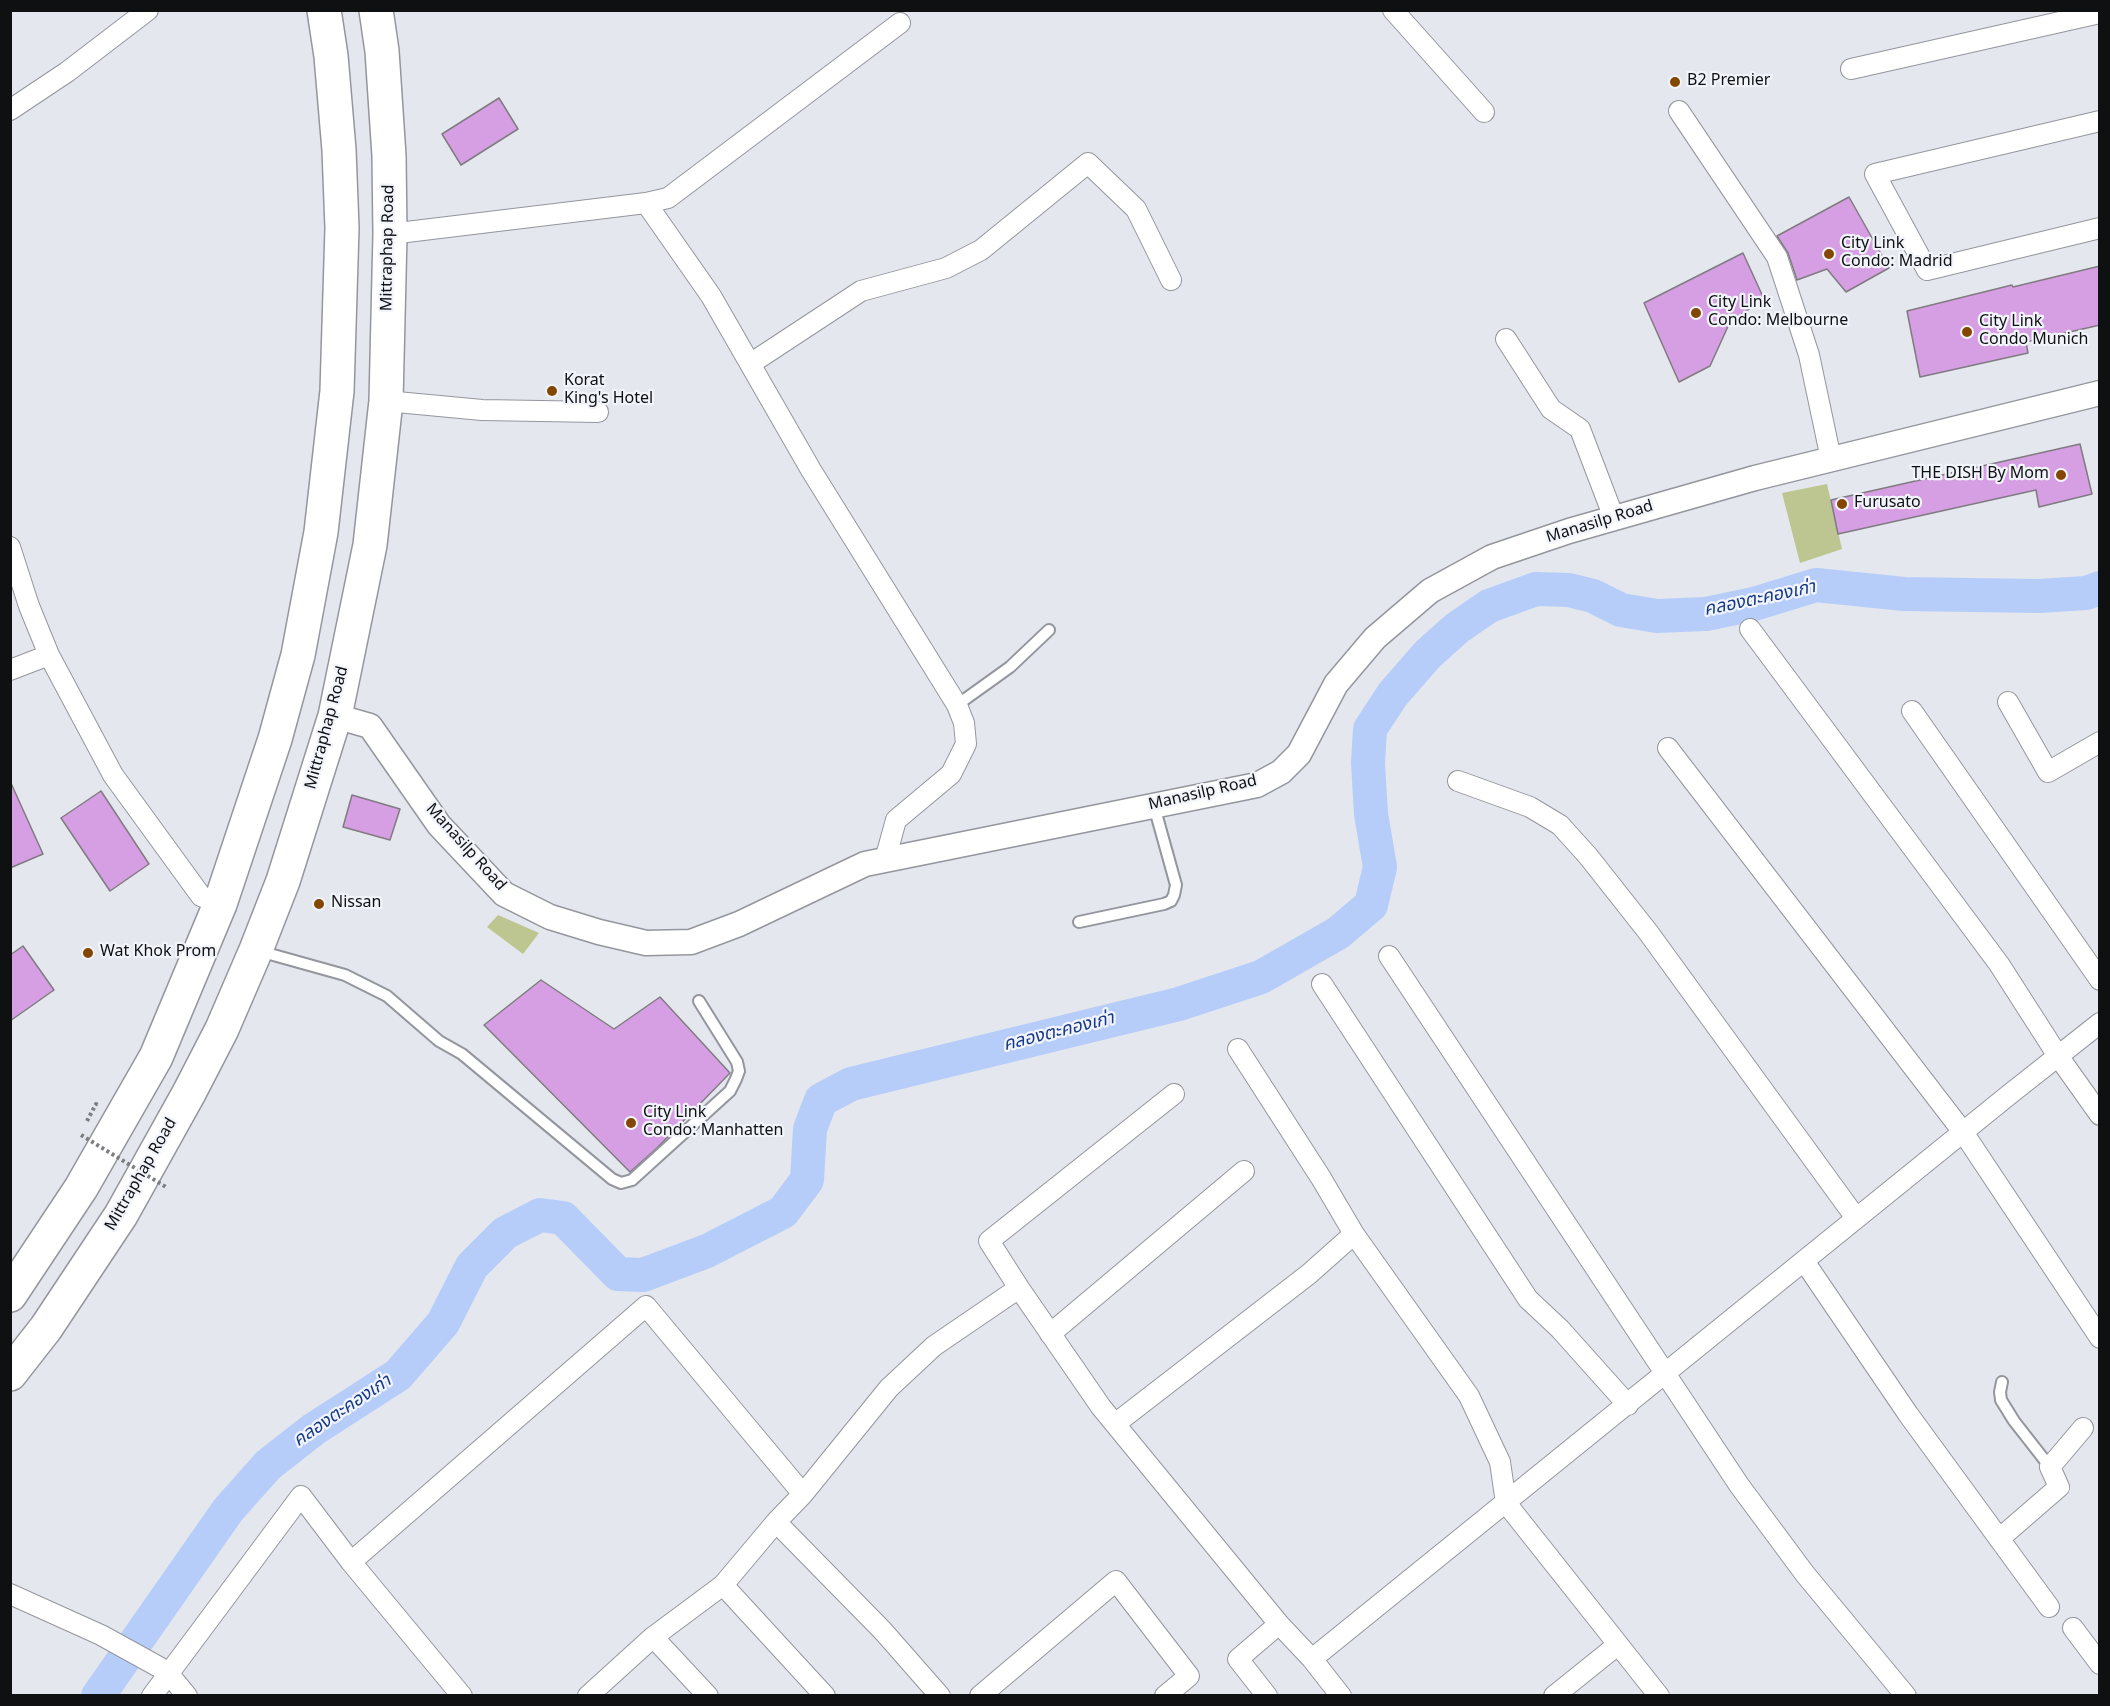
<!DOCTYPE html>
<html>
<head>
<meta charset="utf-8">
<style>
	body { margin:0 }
	#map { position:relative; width:2110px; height:1706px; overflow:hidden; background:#e5e7ee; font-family:Georgia,serif }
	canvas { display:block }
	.frame { position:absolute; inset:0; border:12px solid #0f1012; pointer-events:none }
</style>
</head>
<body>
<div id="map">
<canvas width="2110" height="1706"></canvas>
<div class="frame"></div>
</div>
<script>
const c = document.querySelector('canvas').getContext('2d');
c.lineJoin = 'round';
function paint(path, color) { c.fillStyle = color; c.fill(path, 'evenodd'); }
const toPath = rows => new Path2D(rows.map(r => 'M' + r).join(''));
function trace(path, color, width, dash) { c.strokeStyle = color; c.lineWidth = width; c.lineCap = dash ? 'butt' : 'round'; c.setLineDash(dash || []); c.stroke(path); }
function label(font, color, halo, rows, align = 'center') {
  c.font = font + ' Georgia,"Noto Sans Thai",serif'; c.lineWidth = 4.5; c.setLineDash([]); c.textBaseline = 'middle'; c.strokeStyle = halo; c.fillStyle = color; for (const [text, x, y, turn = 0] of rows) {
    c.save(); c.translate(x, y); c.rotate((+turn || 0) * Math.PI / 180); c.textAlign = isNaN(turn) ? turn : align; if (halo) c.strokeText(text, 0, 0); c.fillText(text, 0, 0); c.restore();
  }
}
paint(toPath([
	[1827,484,1842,549,1800,563,1782,493],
	[498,915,539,933,523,954,487,927]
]), '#bdc690');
trace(toPath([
	[98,1696,228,1510,268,1465,314,1429,398,1375,443,1323,472,1266,505,1233,540,1215,563,1218,618,1274,643,1275,707,1251,783,1212,807,1180,810,1129,821,1100,851,1084,1179,1004,1261,977,1338,933,1371,905,1380,867,1371,814,1368,763,1370,729,1393,694,1428,654,1457,628,1489,606,1536,589,1569,590,1593,596,1621,610,1657,616,1706,614,1754,604,1816,585,1904,594,2039,596,2086,593,2100,588]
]), '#b6cdf9', 34);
const building = toPath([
	[499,98,518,129,461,165,442,134,499,98],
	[1849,197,1889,268,1846,292,1827,269,1797,280,1788,253,1777,236,1849,197],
	[1743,253,1764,299,1730,322,1710,366,1679,382,1644,303,1743,253],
	[2100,266,2100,325,2026,342,2028,353,1920,377,1907,311,2012,285,2013,287,2100,266],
	[2080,444,2092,494,2039,507,2036,490,1838,534,1831,500,2080,444],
	[10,781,43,854,10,868,10,781],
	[101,791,149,864,110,891,61,818,101,791],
	[352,795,400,809,390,840,343,827,352,795],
	[23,946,54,990,10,1021,10,955,23,946],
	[541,980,614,1029,660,997,730,1073,657,1148,630,1172,484,1025,541,980]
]);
paint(building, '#d79fe3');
trace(building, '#7f7b80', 1.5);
const service = toPath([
	[957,705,1010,667,1049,630],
	[1079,922,1164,904,1171,901,1174,895,1176,885,1154,806],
	[259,951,345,975,387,996,439,1041,462,1054,612,1179,621,1183,632,1180,730,1091,736,1079,739,1071,737,1062,699,1001],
	[2002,1382,2000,1392,2001,1400,2014,1421,2050,1467]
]);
const minor = toPath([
	[1393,10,1484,112],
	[1851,69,2100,13],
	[10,110,67,72,148,10],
	[1679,111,1777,257,1809,355,1831,459],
	[2100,121,1875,174,1927,270,2100,228],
	[646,203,668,198,900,23],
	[390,234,646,203,711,296,811,470,957,705,964,723,966,744,951,774,896,820,885,860],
	[1506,339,1551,409,1580,429,1614,518],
	[750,364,861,291,946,268,981,250,1088,163,1136,209,1171,280],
	[386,401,482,410,598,412],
	[10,547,29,606,49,655,113,775,201,896,220,904],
	[1750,629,1999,964,2058,1056,2100,1115],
	[10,670,49,655],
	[2008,702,2048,772,2100,742],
	[1912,711,2100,980],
	[1668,748,1963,1132,2100,1338],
	[1458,781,1530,807,1560,825,1588,856,1648,932,1856,1218],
	[1389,956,1739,1485,1805,1574,1906,1696],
	[1322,984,1528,1299,1560,1329,1628,1405],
	[1238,1049,1321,1178,1354,1234,1469,1396,1500,1462,1506,1503,1659,1696],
	[1174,1094,989,1241,1019,1288,1101,1407,1279,1624,1312,1659,1341,1696],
	[1804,1261,1908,1414,2049,1607],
	[1050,1334,1244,1171],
	[1115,1424,1309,1274,1354,1234],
	[776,1522,883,1631,940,1696],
	[1999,1539,2059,1487,2050,1467,2083,1428],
	[351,1562,646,1306,803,1494],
	[723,1585,825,1696],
	[10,1594,101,1635,159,1667,168,1673,187,1696],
	[2073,1628,2100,1664],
	[653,1637,708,1696],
	[1312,1659,2010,1094,2100,1023],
	[152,1696,301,1496,351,1562,462,1696],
	[588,1696,653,1637,723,1585,776,1522,803,1494,889,1388,934,1346,1019,1288],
	[980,1696,1116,1581,1189,1676,1165,1696],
	[1267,1696,1238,1659,1279,1624],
	[1554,1696,1610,1651]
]);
const tertiary = toPath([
	[335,716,370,726,439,825,504,894,550,917,599,932,646,943,691,942,739,924,865,864,1257,785,1281,772,1299,754,1336,684,1375,638,1430,591,1492,557,1569,531,1755,478,2100,393]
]);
const trunk = toPath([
	[10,1295,81,1188,156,1057,220,904,275,739,298,655,321,532,337,391,342,228,339,150,331,56,324,10],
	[10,1374,46,1328,121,1215,189,1093,222,1029,256,950,283,881,335,716,370,545,386,401,390,234,389,156,382,51,376,10]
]);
trace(service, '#94969d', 14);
trace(minor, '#94969d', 22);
trace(tertiary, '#94969d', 27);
trace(trunk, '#94969d', 36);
trace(toPath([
	[87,1121,96,1104,100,1106]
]), '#7c7e82', 4, [3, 3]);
trace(service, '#fff', 10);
trace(minor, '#fff', 20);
trace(tertiary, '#fff', 24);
trace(trunk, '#fff', 33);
trace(toPath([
	[81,1135,166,1187]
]), '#7c7e82', 4, [3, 3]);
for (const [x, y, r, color] of [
	[1675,82,6,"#834702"],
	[1829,254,6,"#834702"],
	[1696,313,6,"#834702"],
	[1967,332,6,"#834702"],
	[552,391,6,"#834702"],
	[2061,475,6,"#834702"],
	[1842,504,6,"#834702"],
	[319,904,6,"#834702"],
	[88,953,6,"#834702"],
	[631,1123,6,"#834702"]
]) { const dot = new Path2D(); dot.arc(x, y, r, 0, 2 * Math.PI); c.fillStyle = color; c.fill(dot); trace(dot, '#f2f4fb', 2); }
label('16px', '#0f1012', '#f2f4fb', [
	["B2 Premier",1687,82],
	["City Link",1841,245],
	["Condo: Madrid",1841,263],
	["City Link",1708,304],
	["Condo: Melbourne",1708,322],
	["City Link",1979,323],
	["Condo Munich",1979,341],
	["Korat",564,382],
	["King's Hotel",564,400],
	["THE DISH By Mom",2049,475,"right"],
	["Furusato",1854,504],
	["Nissan",331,904],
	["Wat Khok Prom",100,953],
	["City Link",643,1114],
	["Condo: Manhatten",643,1132]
], 'left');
label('16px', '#0f1012', '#f2f4fb', [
	["Mittraphap Road",389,248,-89],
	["Manasilp Road",1600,523,-17],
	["Mittraphap Road",328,728,-75],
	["Manasilp Road",1203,794,-13],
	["Manasilp Road",465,848,48],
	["Mittraphap Road",142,1175,-60]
]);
label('italic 18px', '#143989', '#f2f4fb', [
	["คลองตะคองเก่า",1760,600,-12],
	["คลองตะคองเก่า",1059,1033,-14],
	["คลองตะคองเก่า",343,1412,-34]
]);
</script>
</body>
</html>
